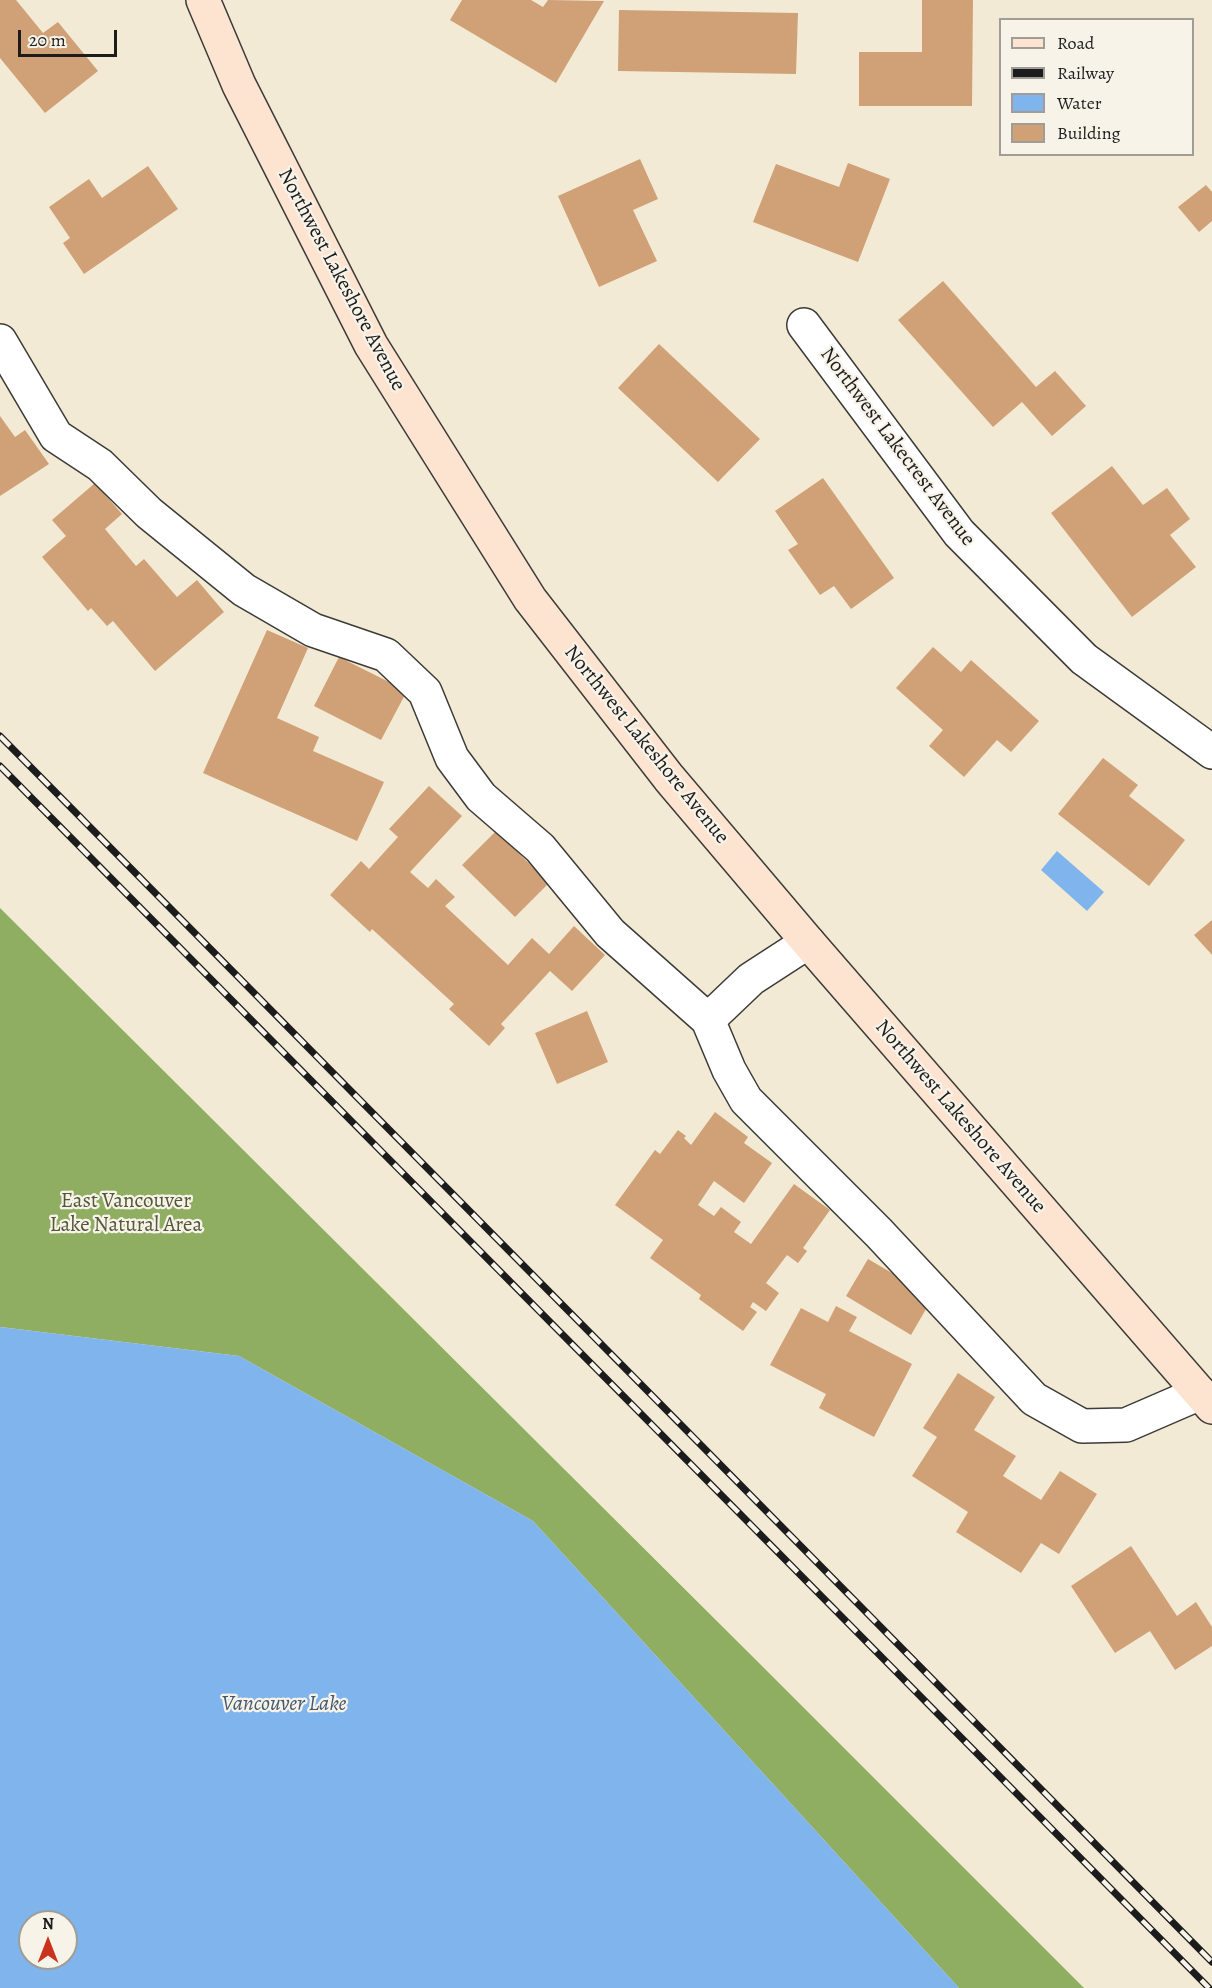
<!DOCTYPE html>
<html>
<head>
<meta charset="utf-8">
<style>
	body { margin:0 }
	#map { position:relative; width:1212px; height:1988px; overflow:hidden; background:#f2ead4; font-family:Alegreya,serif }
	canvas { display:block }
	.legend { position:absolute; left:999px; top:18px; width:195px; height:138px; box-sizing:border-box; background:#f7f3e8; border:2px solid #9f9d96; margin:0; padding:8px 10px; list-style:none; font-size:18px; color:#1c1c1c }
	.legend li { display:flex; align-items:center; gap:12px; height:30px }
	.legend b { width:30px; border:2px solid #9f9d96 }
	.north { position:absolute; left:18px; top:1910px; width:60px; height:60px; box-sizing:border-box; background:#f7f3e8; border:2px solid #9f9d96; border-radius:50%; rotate:0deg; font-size:16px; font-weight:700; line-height:24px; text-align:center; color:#1c1c1c }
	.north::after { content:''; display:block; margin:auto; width:21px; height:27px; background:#c8321e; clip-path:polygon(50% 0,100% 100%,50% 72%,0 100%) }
	.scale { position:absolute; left:18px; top:30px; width:99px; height:27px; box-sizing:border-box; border:3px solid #1c1c1c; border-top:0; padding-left:8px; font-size:18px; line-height:21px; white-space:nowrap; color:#1c1c1c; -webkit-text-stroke:4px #f7f3e8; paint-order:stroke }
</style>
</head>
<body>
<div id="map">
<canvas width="1212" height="1988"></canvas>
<ul class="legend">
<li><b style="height:8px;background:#fde4d1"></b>Road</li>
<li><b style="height:8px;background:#1c1c1c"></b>Railway</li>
<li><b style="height:16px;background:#80b4ed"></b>Water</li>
<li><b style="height:16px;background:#d0a176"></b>Building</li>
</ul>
<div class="north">N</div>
<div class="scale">20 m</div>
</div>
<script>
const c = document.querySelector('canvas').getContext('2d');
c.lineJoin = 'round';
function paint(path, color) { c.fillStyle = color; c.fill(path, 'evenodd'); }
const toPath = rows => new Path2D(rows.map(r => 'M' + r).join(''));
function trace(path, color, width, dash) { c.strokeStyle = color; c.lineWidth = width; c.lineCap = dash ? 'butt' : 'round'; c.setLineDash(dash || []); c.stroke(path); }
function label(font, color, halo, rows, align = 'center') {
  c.font = font + ' Alegreya,serif'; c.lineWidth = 4.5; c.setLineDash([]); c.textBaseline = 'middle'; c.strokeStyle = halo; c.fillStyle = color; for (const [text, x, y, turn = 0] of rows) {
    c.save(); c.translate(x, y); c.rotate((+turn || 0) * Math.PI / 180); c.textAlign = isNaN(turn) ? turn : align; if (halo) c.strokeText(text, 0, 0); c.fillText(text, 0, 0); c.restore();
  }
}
paint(toPath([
	[0,908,751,1655,1084,1988,959,1988,533,1521,239,1356,0,1327]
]), '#8fae62');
paint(toPath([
	[1057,851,1104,892,1087,911,1041,870],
	[0,1327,239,1356,533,1521,959,1988,0,1988],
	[30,1922,66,1922,66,1958,30,1958]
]), '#80b4ed');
paint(toPath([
	[0,0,16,0,43,33,58,22,98,71,45,113,0,58],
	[462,0,531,0,543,7,548,0,604,1,556,83,450,20],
	[922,0,973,0,972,106,859,106,859,52,922,52],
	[619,10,798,13,796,74,618,71],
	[640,159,658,199,633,210,657,261,599,287,558,196],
	[848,163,890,179,858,262,753,222,776,164,839,187],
	[148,166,178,209,84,274,63,243,70,238,49,207,89,179,102,198],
	[1206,185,1212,192,1212,221,1199,232,1178,207],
	[943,281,1036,387,1055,371,1086,406,1052,436,1022,402,993,427,898,320],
	[659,344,760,439,718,482,618,388],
	[0,416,15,437,25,430,49,464,0,496],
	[1112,466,1143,505,1167,488,1190,519,1170,535,1196,567,1132,617,1051,513],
	[823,478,894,578,851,609,834,586,820,595,788,550,798,544,775,511],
	[95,483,122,514,105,529,136,566,144,559,177,597,197,580,224,612,155,671,113,621,107,626,91,608,88,611,42,557,66,536,52,520],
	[267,630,308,648,277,718,319,737,313,751,384,782,357,841,203,773],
	[933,647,961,672,971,660,1039,721,1011,752,997,740,964,777,929,746,943,730,896,688],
	[339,657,407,691,381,740,314,706],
	[1103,758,1138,785,1129,796,1185,840,1149,886,1058,814],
	[429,786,462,816,410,872,428,888,436,879,455,897,445,906,508,965,532,938,549,954,574,926,605,955,572,991,550,971,501,1024,505,1028,489,1046,449,1009,454,1004,372,929,370,932,330,895,361,861,369,869,398,837,389,829],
	[496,831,549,883,515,917,462,865],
	[1212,920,1212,955,1194,935],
	[587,1011,608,1062,557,1084,535,1033],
	[715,1112,748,1137,744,1143,772,1163,744,1203,714,1181,698,1205,714,1216,721,1207,741,1222,734,1232,751,1244,794,1184,830,1210,803,1248,807,1251,798,1263,787,1255,766,1283,779,1293,766,1311,753,1302,750,1307,757,1312,743,1331,699,1299,701,1295,650,1258,663,1240,615,1205,655,1150,660,1154,678,1130,686,1136,684,1138,691,1145],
	[868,1259,933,1297,911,1335,846,1296],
	[836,1306,857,1317,849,1331,912,1364,874,1437,819,1408,826,1394,770,1365,801,1308,828,1322],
	[958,1373,995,1397,974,1430,1016,1456,1003,1476,1041,1500,1060,1471,1097,1494,1059,1554,1041,1543,1021,1573,956,1532,968,1512,912,1476,937,1437,923,1428],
	[1131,1546,1177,1616,1196,1602,1212,1627,1212,1646,1175,1670,1150,1631,1115,1653,1071,1586]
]), '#d0a176');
const street = toPath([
	[804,325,959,533,1084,659,1212,752],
	[0,341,56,436,100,465,149,513,244,590,313,630,386,655,425,692,452,758,481,797,540,848,610,933,708,1020,729,1070,746,1100,879,1233,1034,1399,1082,1426,1126,1425,1200,1393],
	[708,1020,751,979,808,942]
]);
const secondary = toPath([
	[203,0,239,85,371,345,530,599,669,778,808,942,1212,1407]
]);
trace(street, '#3c3b38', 36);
trace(secondary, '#3c3b38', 36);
trace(street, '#fff', 33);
trace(secondary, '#fde4d1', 33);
const rail = toPath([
	[0,736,1212,1962],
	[0,766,1209,1988]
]);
trace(rail, '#1c1c1c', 7);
trace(rail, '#f7f3e8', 4.5, [14]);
label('21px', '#1c1c1c', '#f7f3e8', [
	["Northwest Lakeshore Avenue",341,280,62],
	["Northwest Lakecrest Avenue",897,447,53],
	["Northwest Lakeshore Avenue",646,745,51],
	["Northwest Lakeshore Avenue",960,1117,49]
]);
label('21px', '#515939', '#f7f3e8', [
	["East Vancouver",126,1202],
	["Lake Natural Area",126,1226]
]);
label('italic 22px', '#445970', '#f7f3e8', [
	["Vancouver Lake",284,1705]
]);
</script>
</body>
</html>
